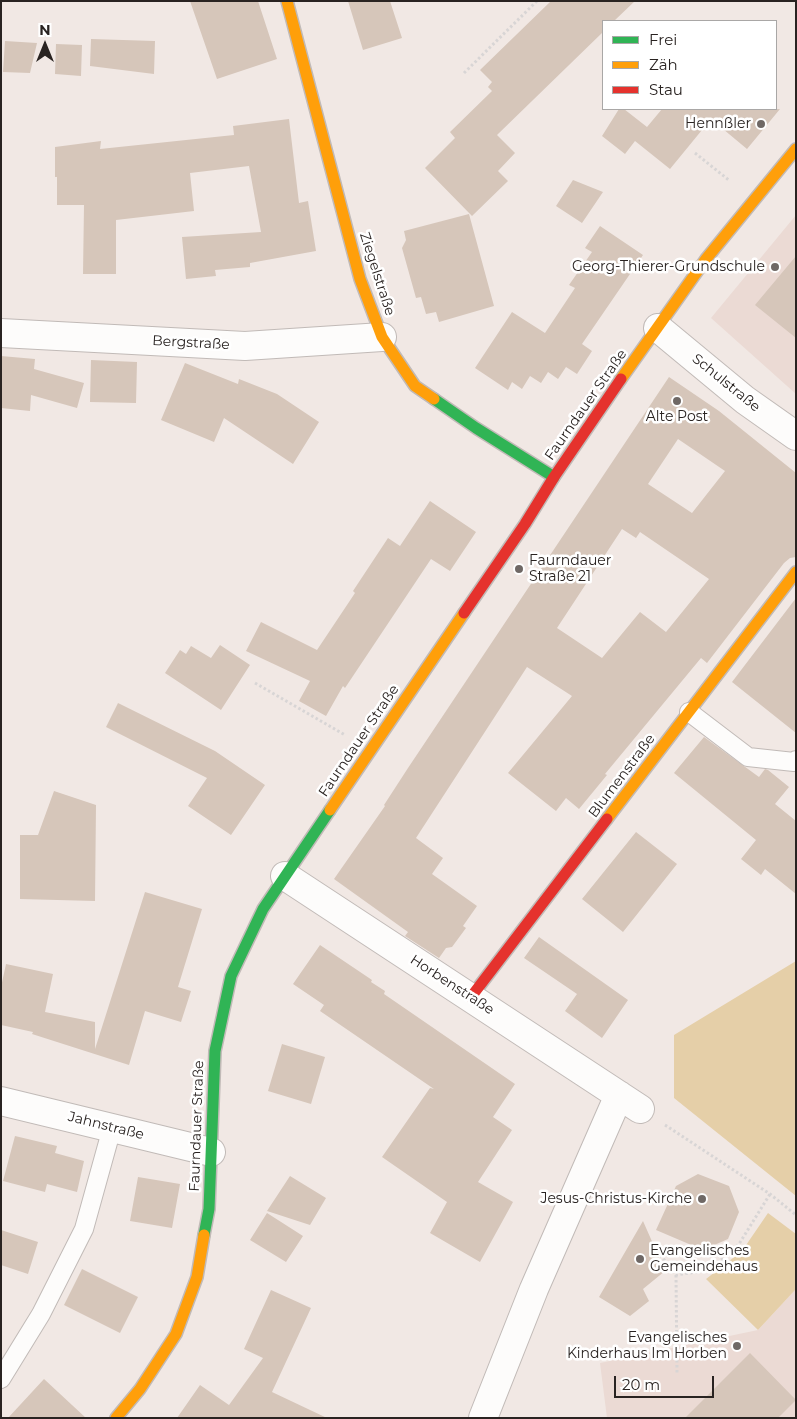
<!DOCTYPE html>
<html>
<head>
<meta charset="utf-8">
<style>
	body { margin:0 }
	#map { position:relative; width:797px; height:1419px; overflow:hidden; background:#f1e8e4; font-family:Montserrat,sans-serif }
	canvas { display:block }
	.frame { position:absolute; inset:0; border:2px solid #292321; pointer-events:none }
	.legend { position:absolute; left:602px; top:20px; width:175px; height:90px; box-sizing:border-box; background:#fff; border:1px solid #a9a7a6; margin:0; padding:6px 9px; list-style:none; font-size:15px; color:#292321 }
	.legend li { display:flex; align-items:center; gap:10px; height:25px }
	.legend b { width:25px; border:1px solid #a9a7a6 }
	.north { position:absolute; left:20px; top:20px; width:50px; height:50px; -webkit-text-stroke:4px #fff; paint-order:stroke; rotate:0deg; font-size:14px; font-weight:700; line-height:20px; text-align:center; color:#292321 }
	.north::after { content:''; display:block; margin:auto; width:18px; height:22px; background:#292321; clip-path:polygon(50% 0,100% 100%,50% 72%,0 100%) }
	.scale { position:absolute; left:614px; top:1376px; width:100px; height:22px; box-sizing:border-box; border:2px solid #292321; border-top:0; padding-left:6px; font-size:15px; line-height:18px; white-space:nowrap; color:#292321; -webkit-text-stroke:4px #fff; paint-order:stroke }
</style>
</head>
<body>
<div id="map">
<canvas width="797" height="1419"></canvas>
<div class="frame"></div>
<ul class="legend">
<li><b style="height:6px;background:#30b455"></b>Frei</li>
<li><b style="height:6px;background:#ff9f0a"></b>Zäh</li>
<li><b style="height:6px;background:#e5322d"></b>Stau</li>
</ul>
<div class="north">N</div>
<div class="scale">20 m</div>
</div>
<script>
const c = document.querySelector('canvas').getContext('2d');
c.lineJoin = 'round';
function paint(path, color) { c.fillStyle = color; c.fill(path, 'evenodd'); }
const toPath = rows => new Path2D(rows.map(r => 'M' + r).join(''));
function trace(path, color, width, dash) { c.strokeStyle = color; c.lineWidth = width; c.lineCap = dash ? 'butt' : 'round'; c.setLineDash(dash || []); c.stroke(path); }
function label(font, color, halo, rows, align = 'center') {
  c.font = font + ' Montserrat,sans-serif'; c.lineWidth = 5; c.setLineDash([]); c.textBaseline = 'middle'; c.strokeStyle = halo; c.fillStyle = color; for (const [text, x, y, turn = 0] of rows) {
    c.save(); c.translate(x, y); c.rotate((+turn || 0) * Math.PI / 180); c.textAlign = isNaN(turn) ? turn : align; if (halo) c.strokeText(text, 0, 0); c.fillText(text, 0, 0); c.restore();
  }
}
paint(toPath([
	[796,215,796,394,711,318],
	[796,1289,796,1418,607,1418,600,1363,758,1330]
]), '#ebdad4');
paint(toPath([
	[796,961,796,1196,674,1098,674,1035],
	[768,1213,796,1234,796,1289,758,1330,706,1279,742,1251]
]), '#e5cfa8');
paint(toPath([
	[190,1,258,1,277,59,217,79],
	[348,1,390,1,402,38,363,50],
	[551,1,635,1,614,21,603,21,603,32,497,135,515,153,498,171,508,181,472,216,425,168,455,138,450,132,492,91,488,87,492,82,480,70],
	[91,39,155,41,154,74,90,66],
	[5,41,37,43,30,73,3,72],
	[56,44,82,45,81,76,55,74],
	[619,109,624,109,647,127,662,109,780,109,747,149,711,119,670,169,635,141,625,154,602,136],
	[289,119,299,203,308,201,316,251,250,263,250,267,215,270,216,276,186,279,182,237,261,232,249,166,190,173,194,211,116,220,116,274,83,274,84,205,57,205,57,177,55,177,55,147,101,141,100,149,234,135,233,126],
	[573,180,603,192,582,223,556,206],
	[469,214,494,306,439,322,436,312,426,314,421,297,416,298,402,248,406,240,404,231],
	[600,226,643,255,582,344,592,351,577,374,566,367,558,379,548,372,541,383,530,376,522,389,512,382,508,390,475,368,512,312,545,333,575,288,569,285,592,252,585,248],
	[796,256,796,338,755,305],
	[1,356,35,359,34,369,84,383,77,408,31,395,30,411,1,408],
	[91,360,137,362,136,403,90,402],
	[185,363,238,384,239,379,277,394,319,422,293,464,224,418,214,442,161,420],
	[669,377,719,411,796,473,796,557,790,558,784,563,707,663,701,658,605,774,607,775,579,809,566,798,556,811,508,773,572,696,527,667,416,838,443,858,432,874,477,906,463,926,466,928,452,947,446,948,439,958,405,936,408,932,334,879,385,806,384,805,408,768],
	[678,439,725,471,692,513,648,484],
	[622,529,636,538,640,532,709,579,666,632,640,612,602,658,557,628],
	[430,501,476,532,450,571,431,559,345,688,343,686,326,716,299,701,310,681,246,651,261,622,317,650,355,593,353,591,388,538,400,546],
	[796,598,796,733,732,682],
	[220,645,250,665,221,710,165,673,180,650,186,654,191,646,211,658],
	[118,703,215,751,265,785,231,835,188,806,207,778,106,727],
	[704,737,759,777,765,769,768,770,789,787,775,804,796,821,796,894,765,869,761,875,741,859,756,840,674,773],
	[54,791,96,805,95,901,20,899,20,835,38,835],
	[636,832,677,864,623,932,582,899],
	[145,892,202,909,178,987,191,991,181,1022,145,1011,129,1065,32,1034,33,1032,1,1025,1,987,6,964,53,974,45,1012,95,1022,95,1049],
	[539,937,628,1000,602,1038,565,1011,577,994,524,958],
	[320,945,372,980,371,982,385,991,384,994,515,1084,493,1117,512,1130,478,1182,513,1202,480,1262,430,1233,447,1202,382,1157,430,1088,434,1089,320,1011,324,1005,293,984],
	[282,1044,325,1057,311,1104,268,1091],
	[15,1136,57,1146,55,1153,84,1161,77,1192,47,1184,45,1192,3,1181],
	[698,1174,729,1186,739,1212,728,1239,703,1250,656,1230,676,1186],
	[290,1176,326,1198,310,1225,267,1211],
	[138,1177,180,1184,172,1228,130,1221],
	[267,1213,303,1236,286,1262,250,1240],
	[643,1221,665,1271,643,1289,649,1301,630,1316,599,1297],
	[1,1230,38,1242,28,1274,1,1265],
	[82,1269,138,1297,120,1333,64,1305],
	[271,1290,311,1308,272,1392,327,1418,177,1418,200,1385,229,1405,263,1358,244,1349],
	[750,1353,796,1400,778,1418,685,1418],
	[44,1379,86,1418,8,1418]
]), '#d6c6ba');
const lane = toPath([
	[689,712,748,757,794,762,796,760],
	[1,1379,41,1314,84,1229,112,1128]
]);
const street = toPath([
	[658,328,745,400,796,436],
	[1,333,245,346,382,337],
	[285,876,640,1109],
	[1,1101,211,1152],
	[483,1418,534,1289,619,1095]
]);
const fast = toPath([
	[434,399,476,428,554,477],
	[204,1235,209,1209,215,1051,231,976,263,909,330,810]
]);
const slow = toPath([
	[287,1,360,279,382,337,415,386,434,399],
	[621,379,706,259,796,149],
	[330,810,464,613],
	[607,819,796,572],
	[116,1418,140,1389,176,1334,197,1277,204,1235]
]);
const jam = toPath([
	[464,613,525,524,554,477,621,379],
	[471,997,607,819]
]);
trace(lane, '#c1bab7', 20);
trace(street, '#c1bab7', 30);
trace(fast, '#c1bab7', 14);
trace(slow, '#c1bab7', 14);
trace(jam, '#c1bab7', 14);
trace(toPath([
	[464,73,537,1],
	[695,153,730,181],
	[255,683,345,735],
	[665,1125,770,1194,796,1215],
	[654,1247,676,1275,710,1270,739,1244,770,1194],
	[676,1275,677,1373]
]), '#d8d5d5', 3, [2.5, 2.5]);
trace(lane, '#fdfcfb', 18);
trace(street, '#fdfcfb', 28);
trace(fast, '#30b455', 11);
trace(slow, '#ff9f0a', 11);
trace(jam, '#e5322d', 11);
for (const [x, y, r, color] of [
	[761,124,5,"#6f6865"],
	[775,267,5,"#6f6865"],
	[677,401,5,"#6f6865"],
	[519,569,5,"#6f6865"],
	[702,1199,5,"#6f6865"],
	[640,1259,5,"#6f6865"],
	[737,1346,5,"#6f6865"]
]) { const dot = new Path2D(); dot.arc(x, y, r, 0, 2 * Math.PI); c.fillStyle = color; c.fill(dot); trace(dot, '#fff', 2); }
label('14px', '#292321', '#fff', [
	["Hennßler",751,124],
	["Georg-Thierer-Grundschule",765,267],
	["Alte Post",677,417,"center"],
	["Faurndauer",529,561,"left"],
	["Straße 21",529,577,"left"],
	["Jesus-Christus-Kirche",692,1199],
	["Evangelisches",650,1251,"left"],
	["Gemeindehaus",650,1267,"left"],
	["Evangelisches",727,1338],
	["Kinderhaus Im Horben",727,1354]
], 'right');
label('14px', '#292321', '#fff', [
	["Ziegelstraße",377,274,72],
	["Bergstraße",191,343,3],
	["Schulstraße",726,383,39],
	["Faurndauer Straße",586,405,-55],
	["Faurndauer Straße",359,741,-56],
	["Blumenstraße",622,776,-53],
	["Horbenstraße",452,985,33],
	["Jahnstraße",106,1126,14],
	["Faurndauer Straße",197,1126,-88]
]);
</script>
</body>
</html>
